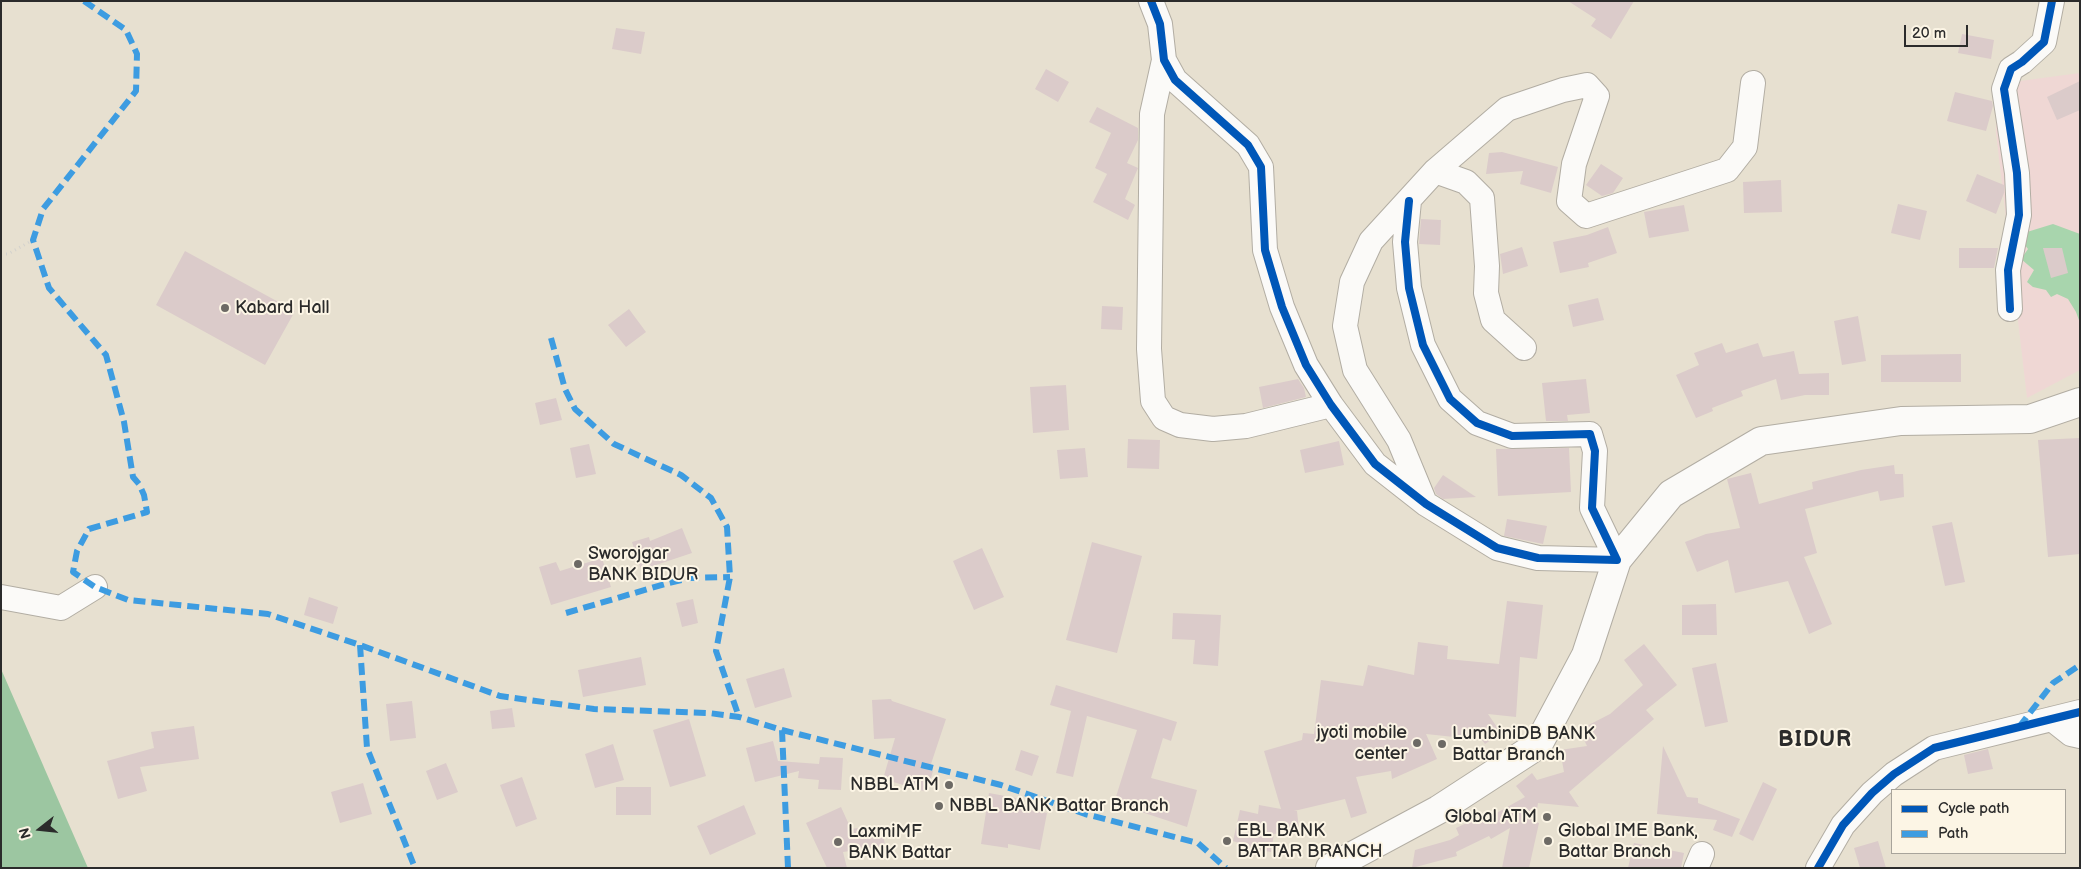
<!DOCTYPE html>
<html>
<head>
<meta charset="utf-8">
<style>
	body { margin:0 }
	#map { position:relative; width:2081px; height:869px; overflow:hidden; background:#e7e0d0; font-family:"Balsamiq Sans",sans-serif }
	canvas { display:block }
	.frame { position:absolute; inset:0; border:2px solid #2b2b2b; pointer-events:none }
	.legend { position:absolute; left:1891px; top:789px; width:175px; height:65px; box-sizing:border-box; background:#fcf5e5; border:1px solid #a8a49b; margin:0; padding:6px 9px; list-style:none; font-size:15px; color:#2b2b2b }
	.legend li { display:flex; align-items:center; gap:10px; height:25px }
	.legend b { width:25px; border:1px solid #a8a49b }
	.north { position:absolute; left:15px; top:804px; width:50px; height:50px; -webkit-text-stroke:4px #fcf5e5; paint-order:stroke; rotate:254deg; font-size:14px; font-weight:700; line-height:20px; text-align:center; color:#2b2b2b }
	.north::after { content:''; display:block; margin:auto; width:18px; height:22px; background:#2b2b2b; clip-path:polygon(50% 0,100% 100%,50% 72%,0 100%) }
	.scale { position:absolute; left:1904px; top:25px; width:64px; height:22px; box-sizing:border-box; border:2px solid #2b2b2b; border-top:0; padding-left:6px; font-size:15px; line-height:18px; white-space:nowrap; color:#2b2b2b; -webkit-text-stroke:4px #fcf5e5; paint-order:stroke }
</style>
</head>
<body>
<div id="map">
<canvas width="2081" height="869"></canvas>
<div class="frame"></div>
<ul class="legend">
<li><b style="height:6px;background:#0057b8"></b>Cycle path</li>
<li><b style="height:6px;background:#3d9ce1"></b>Path</li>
</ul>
<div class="north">N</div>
<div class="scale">20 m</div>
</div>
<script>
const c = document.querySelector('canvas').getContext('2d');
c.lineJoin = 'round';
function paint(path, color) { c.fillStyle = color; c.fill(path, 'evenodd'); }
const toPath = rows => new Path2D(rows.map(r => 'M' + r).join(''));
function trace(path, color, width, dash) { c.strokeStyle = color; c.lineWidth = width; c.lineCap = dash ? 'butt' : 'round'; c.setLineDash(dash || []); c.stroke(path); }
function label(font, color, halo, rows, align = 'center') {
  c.font = font + ' "Balsamiq Sans",sans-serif'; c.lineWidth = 4; c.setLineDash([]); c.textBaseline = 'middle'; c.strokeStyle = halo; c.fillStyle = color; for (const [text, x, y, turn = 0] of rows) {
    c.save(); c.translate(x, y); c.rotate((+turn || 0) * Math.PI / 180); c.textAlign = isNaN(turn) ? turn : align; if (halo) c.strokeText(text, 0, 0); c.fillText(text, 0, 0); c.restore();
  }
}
paint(toPath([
	[2080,73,2080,370,2027,398,1996,133,1997,84]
]), '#efd7d4');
paint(toPath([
	[2053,224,2080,234,2080,323,2076,312,2068,299,2057,294,2051,297,2046,290,2033,287,2027,282,2034,270,2021,259,2028,249,2021,240,2027,232]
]), '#a8d5ad');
paint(toPath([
	[1,669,88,868,1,868]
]), '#9cc6a1');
paint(toPath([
	[1568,1,1634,1,1611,39,1591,26,1596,19],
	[616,28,645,32,641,54,612,49],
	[1962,34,1994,40,1991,59,1958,53],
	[1046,69,1069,82,1058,102,1035,89],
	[2080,81,2080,110,2057,120,2047,97],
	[1955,92,1992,101,1993,106,1986,131,1947,121],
	[1097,107,1138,128,1138,140,1127,163,1138,168,1125,199,1135,205,1128,220,1093,202,1107,174,1095,168,1111,133,1089,122],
	[1502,152,1558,167,1551,193,1520,184,1523,171,1486,174,1489,153],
	[1601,164,1623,178,1613,193,1602,196,1586,185],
	[1977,174,2004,185,2004,193,1996,214,1966,201],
	[1781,180,1782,212,1744,213,1743,182],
	[1898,204,1927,211,1920,240,1891,233],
	[1684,205,1689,231,1649,238,1644,212],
	[1421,219,1441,220,1440,245,1419,244],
	[1608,227,1617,253,1588,263,1589,267,1560,273,1553,242,1587,235],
	[1522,247,1528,266,1503,274,1500,254],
	[1959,248,1998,248,1994,268,1959,268],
	[2043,248,2062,248,2068,273,2051,278],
	[185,251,295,311,265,365,156,305],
	[1598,298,1604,320,1573,327,1568,305],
	[1102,306,1123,307,1122,330,1101,329],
	[629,309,646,332,626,347,608,325],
	[1858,316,1866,361,1842,365,1834,321],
	[1722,343,1726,353,1758,343,1763,357,1794,351,1799,374,1829,373,1829,395,1805,395,1781,400,1776,379,1741,391,1743,396,1712,408,1713,411,1696,418,1676,375,1699,365,1694,353],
	[1961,354,1961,382,1881,382,1881,355],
	[1298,379,1304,388,1306,397,1263,408,1259,387],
	[1586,379,1590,413,1567,415,1568,421,1546,421,1542,383],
	[1066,385,1069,430,1033,433,1030,387],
	[556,398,562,420,540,425,535,403],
	[2080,438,2080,554,2048,557,2038,440],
	[1128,439,1160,440,1159,469,1127,468],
	[1339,441,1344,465,1305,473,1300,450],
	[589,444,596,474,576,478,570,448],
	[1085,448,1088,477,1060,479,1057,450],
	[1569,448,1571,492,1498,496,1496,449],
	[1894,465,1895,474,1903,474,1904,497,1880,501,1878,491,1805,509,1817,553,1804,557,1832,624,1809,634,1788,581,1735,593,1728,560,1697,572,1685,542,1706,534,1740,528,1727,479,1751,473,1759,504,1813,489,1812,482,1861,470],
	[1443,475,1476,497,1443,499,1436,494,1434,488],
	[1507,519,1547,526,1543,544,1504,536],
	[1952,522,1965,582,1945,586,1932,526],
	[682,528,692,553,641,570,632,542,649,537,650,541],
	[1092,542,1142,556,1117,653,1066,640],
	[982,548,1004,597,974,610,953,561],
	[602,558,611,587,551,605,539,567,556,562,560,571],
	[309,597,338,607,333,624,304,615],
	[693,599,698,623,682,627,676,603],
	[1507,601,1543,605,1537,659,1520,657,1516,717,1488,714,1501,733,1485,744,1482,740,1426,734,1437,759,1392,779,1391,771,1356,777,1367,813,1351,818,1345,799,1294,811,1297,811,1299,830,1274,834,1271,852,1245,848,1245,845,1233,841,1240,810,1258,814,1259,805,1281,809,1264,751,1302,740,1303,733,1314,734,1321,680,1363,686,1368,665,1414,675,1418,642,1448,646,1447,659,1499,664],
	[1716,604,1717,635,1682,635,1682,605],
	[1173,613,1221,615,1218,666,1193,664,1195,640,1172,639],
	[1644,644,1677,685,1646,710,1654,719,1569,792,1579,807,1538,803,1535,822,1539,823,1529,868,1502,868,1510,828,1491,839,1489,836,1456,852,1457,856,1412,868,1415,850,1450,840,1459,835,1456,828,1475,819,1477,824,1525,797,1516,786,1532,773,1537,780,1564,772,1560,750,1587,746,1579,730,1610,714,1643,685,1624,660],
	[641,657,646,685,583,697,578,670],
	[1716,663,1728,722,1705,727,1692,668],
	[784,668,792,697,755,708,746,679],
	[1056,685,1177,722,1171,741,1163,738,1151,778,1197,790,1187,827,1114,803,1137,730,1087,716,1073,777,1056,773,1071,711,1050,705],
	[891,699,892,701,946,719,929,770,933,771,927,792,883,779,895,738,874,739,872,700],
	[412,701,416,738,390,741,386,704],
	[512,708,515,727,492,729,490,711],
	[689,719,706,776,670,787,653,730],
	[194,726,199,759,140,767,147,791,118,799,107,761,154,748,151,732],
	[773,741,778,761,819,764,820,757,843,758,841,790,818,789,819,780,798,778,799,771,755,782,746,748],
	[613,744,624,780,595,788,585,754],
	[1663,746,1687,797,1698,798,1698,803,1740,819,1732,837,1713,830,1717,820,1657,814],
	[1988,749,1993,769,1968,774,1964,755],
	[1021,750,1039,756,1032,776,1015,770],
	[446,763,458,792,437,800,426,771],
	[522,777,537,819,516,827,500,785],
	[1763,782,1777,789,1753,841,1739,834],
	[363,783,372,814,340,823,331,792],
	[616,787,651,787,651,815,616,815],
	[989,793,1016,798,1014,807,1047,813,1040,850,1008,844,1008,848,981,844],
	[744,805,756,834,710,855,697,826],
	[841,807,851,829,882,825,885,846,843,852,847,868,827,868,806,823],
	[1878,841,1886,868,1860,868,1854,848],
	[1634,843,1684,853,1681,868,1628,868]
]), '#dbcbca');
const minor = toPath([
	[1151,1,1160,24,1164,60,1175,80,1248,145,1261,167,1265,250,1282,307,1306,365,1331,405,1375,464,1426,504,1497,548,1538,558,1617,560,1592,508,1595,451,1590,434,1512,436,1477,423,1450,399,1423,345,1409,288,1405,242,1409,201],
	[1164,60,1152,114,1149,349,1153,401,1164,418,1180,425,1213,429,1246,426,1331,405],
	[1435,171,1466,182,1482,198,1487,266,1486,293,1493,320,1524,348],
	[2010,309,2008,270,2019,215,2017,173,2004,89,2011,69,2022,62,2044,42,2052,1],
	[1425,503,1399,440,1355,370,1345,326,1352,282,1371,241,1435,171,1507,109,1563,90,1587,85,1597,96,1574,164,1569,201,1586,216,1727,170,1745,147,1753,83],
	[1,597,61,608,95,587],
	[2052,719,2071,734,2080,736],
	[1696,868,1702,854],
	[1818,868,1843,825,1872,793,1894,774,1934,748,2080,712]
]);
const major = toPath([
	[1330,868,1438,810,1538,745,1586,655,1617,560,1671,494,1761,441,1901,421,2030,419,2080,402]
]);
trace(minor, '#b2ada3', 26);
trace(major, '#b2ada3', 30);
trace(toPath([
	[1,254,8,254,33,240]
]), '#d3d1cd', 3, [1, 4]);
trace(minor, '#fbfaf8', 24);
trace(major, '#fbfaf8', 28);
trace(toPath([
	[84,1,126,30,137,54,136,91,43,209,33,240,49,288,106,355,124,422,133,477,139,484,144,495,147,512,89,529,77,551,73,572,95,587,128,600,268,614,360,645,500,696,594,709,709,713,739,717,782,730,1001,785,1085,814,1198,843,1226,868],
	[551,338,565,389,575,409,614,444,681,475,711,498,727,527,730,577,716,651,739,717],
	[566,613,665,584,690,578,730,577],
	[360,645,367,748,415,868],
	[2019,727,2053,683,2080,665],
	[782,730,788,868]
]), '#3d9ce1', 6, [12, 6]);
trace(toPath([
	[1151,1,1160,24,1164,60,1175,80,1248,145,1261,167,1265,250,1282,307,1306,365,1331,405,1375,464,1426,504,1497,548,1538,558,1617,560,1592,508,1595,451,1590,434,1512,436,1477,423,1450,399,1423,345,1409,288,1405,242,1409,201],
	[2010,309,2008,270,2019,215,2017,173,2004,89,2011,69,2022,62,2044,42,2052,1],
	[1818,868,1843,825,1872,793,1894,774,1934,748,2080,712]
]), '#0057b8', 8);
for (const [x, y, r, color] of [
	[225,308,5,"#6d6a65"],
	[578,564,5,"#6d6a65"],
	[1417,743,5,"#6d6a65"],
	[1442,744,5,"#6d6a65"],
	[949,785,5,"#6d6a65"],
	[939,806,5,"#6d6a65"],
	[1547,817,5,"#6d6a65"],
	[1227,841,5,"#6d6a65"],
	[1548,841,5,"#6d6a65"],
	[838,842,5,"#6d6a65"]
]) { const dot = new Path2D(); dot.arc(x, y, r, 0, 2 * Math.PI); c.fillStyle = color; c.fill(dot); trace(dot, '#fcf5e5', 2); }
label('18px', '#2b2b2b', '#fcf5e5', [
	["Kabard Hall",235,308],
	["Sworojgar",588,554],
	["BANK BIDUR",588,575],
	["jyoti mobile",1407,733,"right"],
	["center",1407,754,"right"],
	["LumbiniDB BANK",1452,734],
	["Battar Branch",1452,755],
	["NBBL ATM",939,785,"right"],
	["NBBL BANK Battar Branch",949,806],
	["Global ATM",1537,817,"right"],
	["EBL BANK",1237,831],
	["BATTAR BRANCH",1237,852],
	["Global IME Bank,",1558,831],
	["Battar Branch",1558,852],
	["LaxmiMF",848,832],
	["BANK Battar",848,853]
], 'left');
c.letterSpacing = '1px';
label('bold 22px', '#2b2b2b', '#fcf5e5', [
	["BIDUR",1815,740]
]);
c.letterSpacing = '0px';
</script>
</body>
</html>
